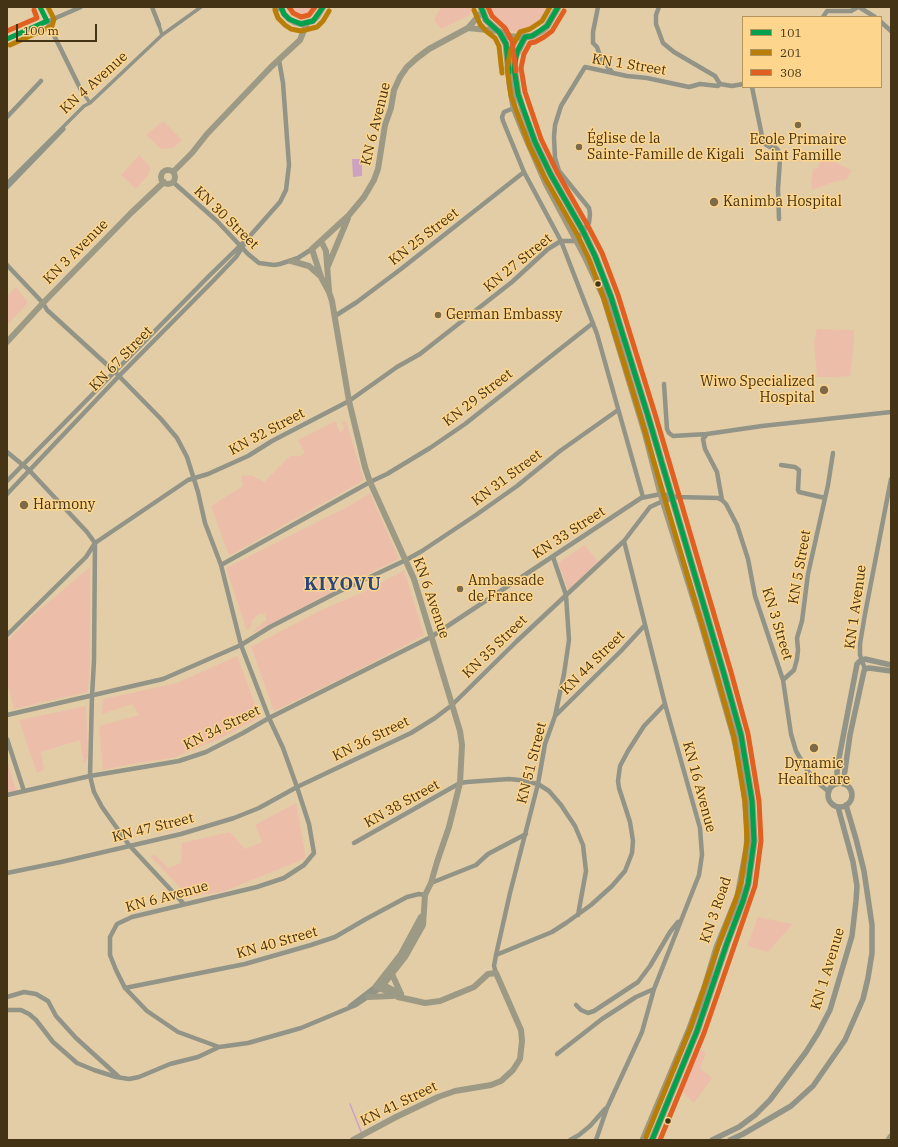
<!DOCTYPE html>
<html>
<head>
<meta charset="utf-8">
<style>
	body { margin:0 }
	#map { position:relative; width:898px; height:1147px; overflow:hidden; background:#e3cda6; font-family:"IBM Plex Serif",serif }
	canvas { display:block }
	.frame { position:absolute; inset:0; border:8px solid #443415; pointer-events:none }
	.legend { position:absolute; left:742px; top:16px; width:140px; height:72px; box-sizing:border-box; background:#fdd58c; border:1px solid #b3955c; margin:0; padding:5px 7px; list-style:none; font-size:12px; color:#443415 }
	.legend li { display:flex; align-items:center; gap:8px; height:20px }
	.legend b { width:20px; border:1px solid #b3955c }
	.scale { position:absolute; left:16px; top:24px; width:81px; height:18px; box-sizing:border-box; border:2px solid #443415; border-top:0; padding-left:5px; font-size:12px; line-height:14px; white-space:nowrap; color:#443415; -webkit-text-stroke:3px #fdd58c; paint-order:stroke }
</style>
</head>
<body>
<div id="map">
<canvas width="898" height="1147"></canvas>
<div class="frame"></div>
<ul class="legend">
<li><b style="height:5px;background:#03a04e"></b>101</li>
<li><b style="height:5px;background:#b87e07"></b>201</li>
<li><b style="height:5px;background:#e16021"></b>308</li>
</ul>
<div class="scale">100 m</div>
</div>
<script>
const c = document.querySelector('canvas').getContext('2d');
c.lineJoin = 'round';
function paint(path, color) { c.fillStyle = color; c.fill(path, 'evenodd'); }
const toPath = rows => new Path2D(rows.map(r => 'M' + r).join(''));
function trace(path, color, width, dash) { c.strokeStyle = color; c.lineWidth = width; c.lineCap = dash ? 'butt' : 'round'; c.setLineDash(dash || []); c.stroke(path); }
function label(font, color, halo, rows, align = 'center') {
  c.font = font + ' "IBM Plex Serif",serif'; c.lineWidth = 3; c.setLineDash([]); c.textBaseline = 'middle'; c.strokeStyle = halo; c.fillStyle = color; for (const [text, x, y, turn = 0] of rows) {
    c.save(); c.translate(x, y); c.rotate((+turn || 0) * Math.PI / 180); c.textAlign = isNaN(turn) ? turn : align; if (halo) c.strokeText(text, 0, 0); c.fillText(text, 0, 0); c.restore();
  }
}
paint(toPath([
	[289,7,319,7,314,15,305,19,296,17,292,14],
	[441,7,475,7,475,8,468,16,441,29,434,20],
	[489,7,549,7,543,21,532,30,519,33,506,30,496,23,490,14],
	[163,121,182,140,173,148,161,149,146,135],
	[139,155,150,166,150,170,148,175,136,189,121,175],
	[821,159,836,163,852,170,846,180,833,182,813,190,811,188,813,168,817,169],
	[16,287,27,301,27,304,7,325,7,296],
	[817,329,854,330,854,343,850,376,834,377,817,377,814,341],
	[336,421,340,433,344,429,342,421,346,421,364,480,229,556,211,506,243,486,241,476,251,475,264,482,290,456,300,456,305,453,298,440],
	[370,493,399,559,349,583,345,577,337,582,338,589,251,634,257,627,267,620,264,613,259,614,253,619,251,627,247,631,226,568,349,506],
	[585,545,598,562,568,590,558,563],
	[90,567,90,662,88,692,14,709,7,682,7,641,32,616],
	[404,570,424,635,347,676,274,711,251,647,317,612,370,589],
	[237,656,260,717,219,739,173,758,131,764,103,770,99,726,139,715,132,704,102,714,103,699,177,683],
	[86,706,88,757,84,764,80,740,41,752,44,770,37,773,19,720],
	[7,759,16,791,7,793],
	[296,803,306,858,225,891,189,897,150,856,155,855,168,868,181,863,182,843,230,832,245,849,262,842,255,825],
	[758,917,793,924,768,952,747,946],
	[700,1050,706,1053,700,1068,712,1078,694,1103,681,1091]
]), '#ecbeaa');
paint(toPath([
	[352,159,362,159,362,176,353,177]
]), '#cda2c1');
trace(toPath([
	[350,1104,362,1134]
]), '#cda2c1', 1.5);
trace(toPath([
	[159,25,162,35],
	[81,90,90,103],
	[7,183,84,106,90,103,162,35,201,7],
	[7,188,64,129]
]), '#919486', 3.5);
trace(toPath([
	[40,7,81,90],
	[152,7,159,25],
	[274,7,282,10],
	[598,7,593,32,593,43,597,47,601,59,612,72],
	[859,7,875,17],
	[823,17,827,11,851,11,858,7],
	[881,22,891,31],
	[7,39,81,7],
	[720,84,732,86,743,84],
	[752,87,763,141,765,144,770,147,775,147,778,150,780,159,778,189,779,219],
	[514,108,504,112,502,117,503,121,524,172,561,241,597,334,643,497],
	[7,117,41,81],
	[173,182,217,221,248,254,259,263,274,265,280,264,298,258,312,249],
	[7,265,43,303,47,310,115,372,161,419,177,438,187,457,198,492,205,523,221,565,241,645,269,718,283,748,297,787,309,824,314,853,304,865,284,878,257,887,132,917,117,924,110,937,110,955,116,970,125,988,147,1011,178,1032,219,1047,248,1043,301,1028,356,1005,380,989],
	[335,316,357,302,401,269,524,172],
	[664,384,667,429,669,433,673,436,707,434,762,426,891,412],
	[707,434,703,439,705,449,717,472,722,500],
	[7,452,29,470,87,532,95,543,94,661,92,696,90,776,94,792,102,807,129,845,184,904],
	[781,465,795,467,799,470,798,490,799,492,825,498],
	[7,481,209,276,246,240],
	[7,494,119,376,213,281,236,257,249,237,280,202,286,190,289,165,283,83,279,60],
	[221,565,370,482,387,474,430,448,465,424,593,323],
	[7,635,86,557,95,543,188,480,208,474,248,456,272,441,349,401,397,367,420,354,512,282,548,249,561,241,576,241,589,223,590,214,589,208,559,171,555,158,554,137,555,125,561,106,585,67,627,76,647,78,689,87,700,84,718,86,720,84,715,76,674,52,663,43,656,24,656,15,659,7],
	[865,669,860,655,860,644,865,614,891,479],
	[783,680,794,670,797,659,798,650,797,638,802,621,808,574,828,485,833,453],
	[7,715,163,679,241,645,270,627,336,593,406,560,422,551,476,515,517,486,560,451,618,410],
	[555,716,621,651,645,625],
	[7,739,24,791],
	[7,795,90,776,179,761,206,752,243,733,269,718,431,637,641,498,661,494,678,497,718,498,722,500,726,504,737,525,748,559,755,596,783,680,791,734,796,751,807,770,818,783,829,792],
	[354,843,460,783,467,782,509,779,519,780,538,784,549,791,561,805,575,826,583,845,586,871,578,915],
	[7,873,61,862,181,834,234,818,259,808,297,787,411,733,435,718,452,705,517,641,624,541,650,507,663,501,675,498],
	[431,883,476,865,488,854,526,834],
	[496,955,552,932,566,923,591,905,612,886,625,871,632,853,633,841,630,822,619,788,618,781,620,766,628,751,644,726,665,704],
	[496,973,494,966,496,955,510,893,538,784,545,744,555,716,564,674,569,640,566,595,553,557],
	[125,988,245,964,311,945,335,937,366,919,407,897,419,894,425,895],
	[7,997,24,992,36,994,48,1001,56,1016,76,1038,119,1077],
	[576,1005,581,1010,588,1013,594,1011,638,982,650,966,670,932,678,922],
	[350,1006,376,986],
	[7,1010,21,1010,29,1014,36,1020,53,1042,77,1063,94,1070,116,1077,129,1079,139,1077,170,1064,198,1057,219,1047],
	[557,1054,602,1019,636,997,654,989],
	[570,1140,579,1135,590,1126,605,1109],
	[596,1140,607,1108,642,1032,654,989,699,875,702,855,700,828,665,704,624,541]
]), '#919486', 4.5);
trace(toPath([
	'828 795a12 12 0 1 1 24 0a12 12 0 1 1-24 0Z',
	[837,784,837,772,839,758,857,664,860,661,865,659,891,665],
	[843,784,850,735,864,671,865,669,869,668,891,671],
	[712,1140,739,1127,755,1115,770,1100,806,1052,818,1033,830,1010,852,936,856,901,857,886,853,862,838,807],
	[730,1140,743,1134,791,1106,813,1086,845,1040,863,999,868,978,872,953,872,925,864,871,856,839,846,805]
]), '#919486', 5.5);
trace(toPath([
	[281,7,284,14,289,19,294,22,301,24,313,21,317,17,323,7],
	[468,28,498,31],
	'161 177a7 7 0 1 1 14 0a7 7 0 1 1-14 0Z',
	[173,172,192,153,207,134,271,67,300,40,307,23],
	[321,241,326,251,329,291],
	[291,261,309,266,319,275],
	[328,266,348,218],
	[7,342,43,303,131,213,164,182],
	[392,974,401,994],
	[381,984,401,994],
	[380,989,405,957,423,925,425,895,431,883,437,862,449,827,460,783,462,745,460,731,414,579,370,482,365,467,349,401,332,301,329,292,321,277,312,249,349,215,364,197,374,180,378,169,385,125,391,108,394,90,400,77,407,67,417,58,429,49,468,28,482,12],
	[368,997,392,996],
	[353,1140,396,1117,438,1097,455,1091,491,1085,501,1081,513,1070,520,1059,522,1041,521,1030,496,973,488,974,474,987,440,1001,425,1003,412,1000,398,997,376,986,401,954,421,917]
]), '#9c9a84', 6);
trace(toPath([
	[889,1140,891,1137]
]), '#a19b83', 7);
trace(toPath([
	[481,7,486,20,498,31,511,37,525,37,532,36,541,31,547,26,558,7],
	[500,33,506,44,510,84,514,108,522,128,546,183,585,256,604,297,645,432,661,494,702,625,734,736,741,767,745,795,748,831,747,848,738,896,717,947,705,987,690,1028,643,1140],
	[525,37,515,57,514,68,518,94,523,110,535,142,551,175,583,231,595,256,611,297,648,416,724,674,741,735,752,801,754,841,748,884,743,901,727,943,697,1031,652,1140]
]), '#9e9880', 7);
trace(toPath([
	[281,7,284,14,289,19,301,24,313,21,323,7],
	[481,7,486,20,500,33,506,44,509,72],
	[558,7,547,26,532,36,525,37,517,52,514,68,518,94,535,142,551,175,583,231,595,256,611,297,648,416,724,674,741,735,752,801,754,841,748,884,743,901,727,943,697,1031,652,1140],
	[7,39,47,21,40,7]
]), '#03a04e', 5);
trace(toPath([
	[550,7,542,21,530,29,520,32,511,49,507,68,511,96,529,145,545,178,577,234,589,259,604,299,641,418,717,676,734,737,745,802,747,841,741,883,736,899,720,941,690,1029,646,1137],
	[275,10,278,18,285,25,291,29,301,31,317,27,323,21,329,11],
	[474,10,480,24,486,31,495,38,499,46,502,73],
	[10,45,52,26,54,19,48,7]
]), '#b87e07', 5);
trace(toPath([
	[289,7,293,13,301,17,309,15,315,7],
	[488,7,492,16,505,28,512,41,516,71],
	[564,11,552,31,544,37,535,42,530,43,524,54,521,68,525,92,541,139,557,172,589,228,602,253,618,295,655,414,731,672,748,734,759,801,761,841,755,886,704,1033,660,1140],
	[7,31,37,18,34,10]
]), '#e16021', 5);
for (const [x, y, r, color] of [
	[798,125,4,"#7c6a48"],
	[579,147,4,"#7c6a48"],
	[714,202,5,"#7c6a48"],
	[598,284,3.5,"#443415"],
	[438,315,4,"#7c6a48"],
	[824,390,5,"#7c6a48"],
	[24,505,5,"#7c6a48"],
	[460,589,4,"#7c6a48"],
	[814,748,5,"#7c6a48"],
	[668,1121,3.5,"#443415"]
]) { const dot = new Path2D(); dot.arc(x, y, r, 0, 2 * Math.PI); c.fillStyle = color; c.fill(dot); trace(dot, '#fdd58c', 1.5); }
label('14px', '#443415', '#fdd58c', [
	["KN 1 Street",629,65,9],
	["KN 4 Avenue",94,83,-42],
	["KN 6 Avenue",376,124,-76],
	["KN 30 Street",226,218,44],
	["KN 25 Street",424,237,-38],
	["KN 3 Avenue",76,252,-45],
	["KN 27 Street",518,263,-39],
	["KN 67 Street",121,359,-46],
	["KN 29 Street",478,398,-38],
	["KN 32 Street",267,432,-28],
	["KN 31 Street",507,478,-37],
	["KN 33 Street",569,533,-33],
	["KN 5 Street",800,567,-80],
	["KN 6 Avenue",431,598,71],
	["KN 1 Avenue",856,607,-82],
	["KN 3 Street",777,624,73],
	["KN 35 Street",495,647,-44],
	["KN 44 Street",593,663,-45],
	["KN 34 Street",222,728,-26],
	["KN 36 Street",371,739,-26],
	["KN 51 Street",532,763,-76],
	["KN 16 Avenue",699,787,75],
	["KN 38 Street",402,804,-29],
	["KN 47 Street",153,828,-14],
	["KN 6 Avenue",167,897,-15],
	["KN 3 Road",716,910,-71],
	["KN 40 Street",277,943,-16],
	["KN 1 Avenue",828,969,-73],
	["KN 41 Street",399,1104,-26]
]);
label('14px', '#443415', '#fdd58c', [
	["Église de la",587,139],
	["Sainte-Famille de Kigali",587,155],
	["Ecole Primaire",798,140,"center"],
	["Saint Famille",798,156,"center"],
	["Kanimba Hospital",723,202],
	["German Embassy",446,315],
	["Wiwo Specialized",815,382,"right"],
	["Hospital",815,398,"right"],
	["Harmony",33,505],
	["Ambassade",468,581],
	["de France",468,597],
	["Dynamic",814,764,"center"],
	["Healthcare",814,780,"center"]
], 'left');
c.letterSpacing = '1px';
label('bold 18px', '#29467e', '#fdd58c', [
	["KIYOVU",343,585]
]);
c.letterSpacing = '0px';
</script>
</body>
</html>
